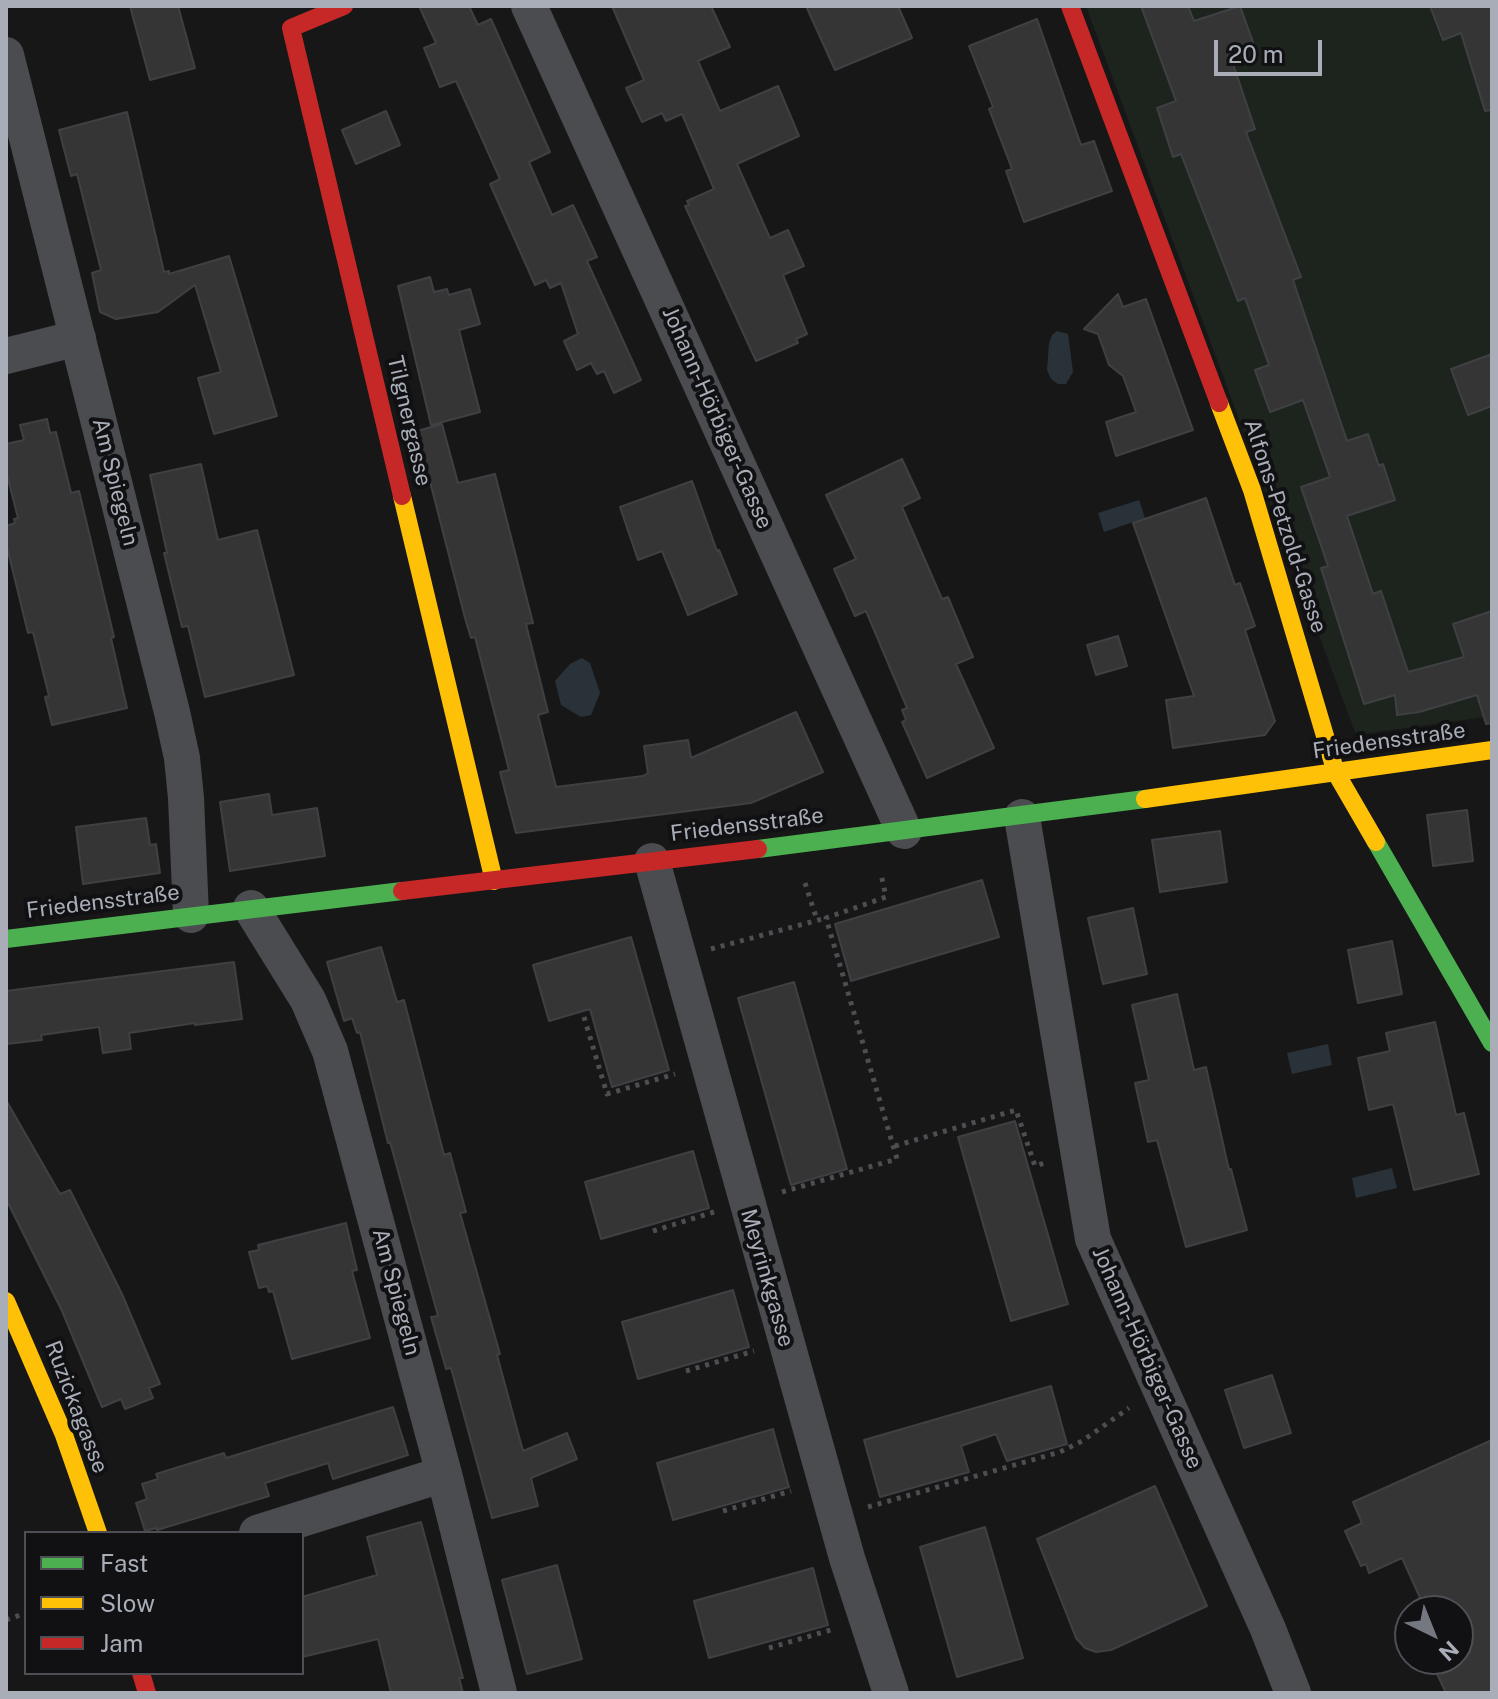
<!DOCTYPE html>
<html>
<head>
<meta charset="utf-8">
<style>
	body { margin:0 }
	#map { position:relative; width:1498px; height:1699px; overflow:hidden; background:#171717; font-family:"Public Sans",sans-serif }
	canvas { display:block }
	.frame { position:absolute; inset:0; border:8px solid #a8adb8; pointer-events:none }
	.legend { position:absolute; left:24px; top:1531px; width:280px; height:144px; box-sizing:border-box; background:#111113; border:2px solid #4d4f55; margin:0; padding:10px 14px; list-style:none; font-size:24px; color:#a8adb8 }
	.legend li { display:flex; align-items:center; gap:16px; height:40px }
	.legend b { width:40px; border:2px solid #4d4f55 }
	.north { position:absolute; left:1394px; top:1595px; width:80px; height:80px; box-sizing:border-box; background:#111113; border:2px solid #4d4f55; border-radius:50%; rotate:137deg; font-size:22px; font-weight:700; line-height:32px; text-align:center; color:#a8adb8 }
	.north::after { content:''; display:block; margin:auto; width:28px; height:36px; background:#757880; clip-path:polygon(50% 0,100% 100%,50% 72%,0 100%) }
	.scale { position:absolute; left:1214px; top:40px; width:108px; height:36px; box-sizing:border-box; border:4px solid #a8adb8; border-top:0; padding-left:10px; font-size:24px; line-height:28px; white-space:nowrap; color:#a8adb8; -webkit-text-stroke:6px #111113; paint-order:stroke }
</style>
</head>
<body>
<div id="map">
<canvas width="1498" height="1699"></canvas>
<div class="frame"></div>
<ul class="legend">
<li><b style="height:10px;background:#4caf50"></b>Fast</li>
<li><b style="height:10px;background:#ffc107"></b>Slow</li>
<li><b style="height:10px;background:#c62828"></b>Jam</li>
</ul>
<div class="north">N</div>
<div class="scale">20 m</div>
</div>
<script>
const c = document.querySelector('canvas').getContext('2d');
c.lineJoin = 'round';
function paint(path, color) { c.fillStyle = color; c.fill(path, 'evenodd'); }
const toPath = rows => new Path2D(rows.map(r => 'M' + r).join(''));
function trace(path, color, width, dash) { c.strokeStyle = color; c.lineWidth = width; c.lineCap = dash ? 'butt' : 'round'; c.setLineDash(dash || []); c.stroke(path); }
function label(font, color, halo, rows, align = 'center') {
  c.font = font + ' "Public Sans",sans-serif'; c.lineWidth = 8; c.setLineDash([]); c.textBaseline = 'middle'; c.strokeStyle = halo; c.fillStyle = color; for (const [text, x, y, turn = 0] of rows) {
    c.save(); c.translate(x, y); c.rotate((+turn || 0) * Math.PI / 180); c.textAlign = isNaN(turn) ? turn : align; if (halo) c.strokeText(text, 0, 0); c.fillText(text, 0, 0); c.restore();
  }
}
paint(toPath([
	[1086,6,1492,6,1492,716,1356,735]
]), '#1d241e');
paint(toPath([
	[1057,331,1068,334,1073,372,1066,384,1058,384,1051,379,1047,370,1049,343,1052,335],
	[1139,500,1145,518,1104,532,1098,513],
	[582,658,590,663,600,693,591,715,581,717,561,705,555,681,570,664],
	[1328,1044,1332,1065,1292,1074,1287,1053],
	[1392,1168,1397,1188,1356,1198,1352,1178]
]), '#2a3239');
const building = toPath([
	[130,6,178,6,195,68,150,80,130,6],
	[419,6,469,6,478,25,491,19,550,152,529,162,552,215,573,205,597,257,587,261,641,380,614,393,604,371,597,374,591,363,577,370,564,341,578,334,561,283,550,288,546,280,535,285,490,184,500,179,456,81,440,87,424,48,436,43,419,6],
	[612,6,711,6,730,47,698,61,720,111,778,86,799,136,737,164,770,238,788,230,804,266,783,275,807,334,796,339,798,343,756,361,685,206,689,205,687,201,714,189,682,114,666,121,662,113,642,122,626,88,644,80,612,6],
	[806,6,898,6,912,38,835,70,806,6],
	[1141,6,1188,6,1194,21,1240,6,1254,45,1230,55,1255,129,1246,132,1301,277,1293,280,1347,441,1368,434,1379,466,1383,464,1395,500,1347,516,1373,594,1381,591,1408,672,1464,657,1453,624,1492,611,1492,723,1486,724,1477,695,1419,712,1397,715,1395,695,1364,704,1321,568,1328,566,1301,487,1330,477,1303,400,1270,412,1255,370,1269,365,1245,298,1238,301,1181,154,1173,157,1157,108,1176,101,1141,6],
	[1430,6,1492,6,1492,110,1485,111,1461,33,1443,40,1430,6],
	[1037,19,1081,145,1094,141,1112,191,1024,222,1006,171,1012,169,989,109,993,107,969,46,1037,19],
	[386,111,400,145,356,164,342,130,386,111],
	[127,112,164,272,169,271,169,274,229,256,277,416,214,434,198,378,221,372,195,285,158,312,116,319,100,312,92,273,101,270,77,174,71,176,59,130,127,112],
	[430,277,434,292,447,289,449,295,470,289,480,324,459,330,480,412,431,425,398,286,430,277],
	[1118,294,1123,307,1146,299,1193,430,1116,456,1106,422,1136,412,1123,376,1109,365,1098,334,1084,329,1118,294],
	[1492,354,1492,406,1468,415,1451,369,1492,354],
	[47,419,50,433,56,432,71,493,79,491,114,637,111,638,127,708,52,725,45,697,49,696,33,632,28,633,6,543,6,526,15,523,14,519,18,518,6,471,6,444,24,440,20,425,47,419],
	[442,424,458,483,495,474,533,623,526,624,548,712,538,715,556,787,643,776,648,773,644,746,688,740,691,758,796,712,823,772,751,803,516,833,500,772,509,770,475,637,471,638,465,618,417,431,442,424],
	[902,459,920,498,902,507,942,599,948,597,973,657,956,664,994,748,927,778,902,722,906,720,902,710,907,708,866,611,855,616,834,569,856,559,826,495,902,459],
	[201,464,218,540,257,530,294,675,205,697,188,626,182,627,164,553,167,553,150,475,201,464],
	[692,481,717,551,719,550,737,594,688,615,662,551,638,560,620,507,692,481],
	[1206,498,1235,585,1240,583,1255,626,1245,630,1275,721,1265,735,1173,748,1166,700,1194,696,1133,523,1206,498],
	[1118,636,1127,666,1096,675,1087,645,1118,636],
	[269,794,272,815,317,808,325,856,230,871,220,802,269,794],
	[1467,810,1473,861,1433,866,1427,815,1467,810],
	[146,818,150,845,156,844,160,873,83,884,76,827,146,818],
	[1220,831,1227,882,1160,892,1152,840,1220,831],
	[982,880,999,937,851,981,835,924,982,880],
	[1133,908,1147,974,1103,984,1088,918,1133,908],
	[631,937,669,1070,612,1087,590,1009,549,1021,533,965,631,937],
	[1392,941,1402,994,1358,1003,1348,950,1392,941],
	[381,947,397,1002,404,1000,444,1155,450,1153,466,1212,460,1213,500,1354,497,1355,523,1451,567,1433,577,1459,531,1478,538,1506,492,1518,451,1368,446,1369,431,1317,438,1316,390,1142,388,1143,360,1032,357,1033,352,1018,344,1021,327,962,381,947],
	[234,962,242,1019,195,1025,195,1023,129,1033,131,1049,103,1053,99,1027,41,1035,42,1040,6,1044,6,991,234,962],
	[794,982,847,1169,791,1185,738,998,794,982],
	[1177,994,1194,1070,1206,1067,1229,1170,1231,1169,1247,1230,1186,1247,1157,1140,1148,1142,1135,1083,1149,1080,1132,1005,1177,994],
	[1435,1022,1456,1115,1464,1113,1479,1174,1414,1190,1393,1104,1369,1110,1358,1058,1390,1051,1386,1033,1435,1022],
	[6,1100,60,1194,70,1190,122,1294,160,1384,149,1388,153,1398,125,1409,121,1399,102,1407,62,1311,6,1199,6,1100],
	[1015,1121,1068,1304,1011,1321,958,1137,1015,1121],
	[693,1151,709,1208,601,1239,585,1182,693,1151],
	[346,1223,357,1270,352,1271,370,1338,292,1359,273,1291,269,1292,267,1286,259,1288,249,1252,259,1250,258,1245,346,1223],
	[733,1290,749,1347,638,1379,622,1322,733,1290],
	[1272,1375,1291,1433,1244,1448,1225,1390,1272,1375],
	[1051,1386,1067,1444,1007,1461,996,1434,961,1446,969,1472,880,1497,864,1440,1051,1386],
	[393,1407,408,1455,333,1479,328,1463,265,1483,269,1496,157,1530,156,1528,145,1531,136,1503,147,1499,142,1484,158,1479,156,1474,224,1453,226,1458,393,1407],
	[773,1429,789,1487,673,1520,657,1463,773,1429],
	[1492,1440,1492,1693,1446,1693,1430,1659,1458,1659,1458,1611,1426,1611,1402,1558,1369,1573,1366,1564,1361,1566,1345,1531,1362,1523,1353,1502,1492,1440],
	[1155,1486,1207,1606,1111,1650,1096,1652,1085,1648,1076,1638,1037,1539,1155,1486],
	[421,1522,463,1678,459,1678,463,1693,391,1693,378,1639,302,1657,302,1597,377,1575,367,1537,421,1522],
	[985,1527,1023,1658,957,1677,920,1547,985,1527],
	[557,1565,582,1659,527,1674,502,1580,557,1565],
	[813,1568,828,1625,709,1658,694,1601,813,1568]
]);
paint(building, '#353536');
trace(building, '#3f4043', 2);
trace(toPath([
	[805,883,817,920],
	[711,949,826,918],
	[584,1017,607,1094,675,1074],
	[895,1146,1016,1110,1035,1166,1047,1162],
	[782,1192,897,1159,826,918,886,897,881,874],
	[653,1231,714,1212],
	[686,1371,754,1351],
	[868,1507,1060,1452,1082,1441,1129,1408],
	[723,1511,791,1491],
	[6,1620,26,1613],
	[769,1648,834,1629]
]), '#4d4e52', 5, [4, 6]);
trace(toPath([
	[529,6,904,831],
	[6,55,172,712,182,758,186,798,191,915],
	[6,356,78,338],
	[1022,817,1093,1239,1268,1629,1293,1693],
	[652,861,847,1558,891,1693],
	[251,908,308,1000,330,1051,444,1474,499,1693],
	[257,1533,444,1474]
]), '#4b4c50', 36);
trace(toPath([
	[1376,842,1492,1043],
	[758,849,1145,799],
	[6,939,402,891]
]), '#4caf50', 18);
trace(toPath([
	[1219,403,1252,490,1336,773,1376,842],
	[402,496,494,881],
	[1145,799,1492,750],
	[6,1301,64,1435,98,1533]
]), '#ffc107', 18);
trace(toPath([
	[344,6,291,28,402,496],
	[1070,6,1219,403],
	[402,891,758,849],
	[141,1673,147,1693]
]), '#c62828', 18);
label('22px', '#a8adb8', '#111113', [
	["Johann-Hörbiger-Gasse",717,418,66],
	["Tilgnergasse",409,421,77],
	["Am Spiegeln",115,482,76],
	["Alfons-Petzold-Gasse",1285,526,72],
	["Friedensstraße",1389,741,-8],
	["Friedensstraße",747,825,-7],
	["Friedensstraße",103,902,-7],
	["Meyrinkgasse",767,1278,74],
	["Am Spiegeln",396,1292,75],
	["Johann-Hörbiger-Gasse",1147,1358,66],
	["Ruzickagasse",76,1407,69]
]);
</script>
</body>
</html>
